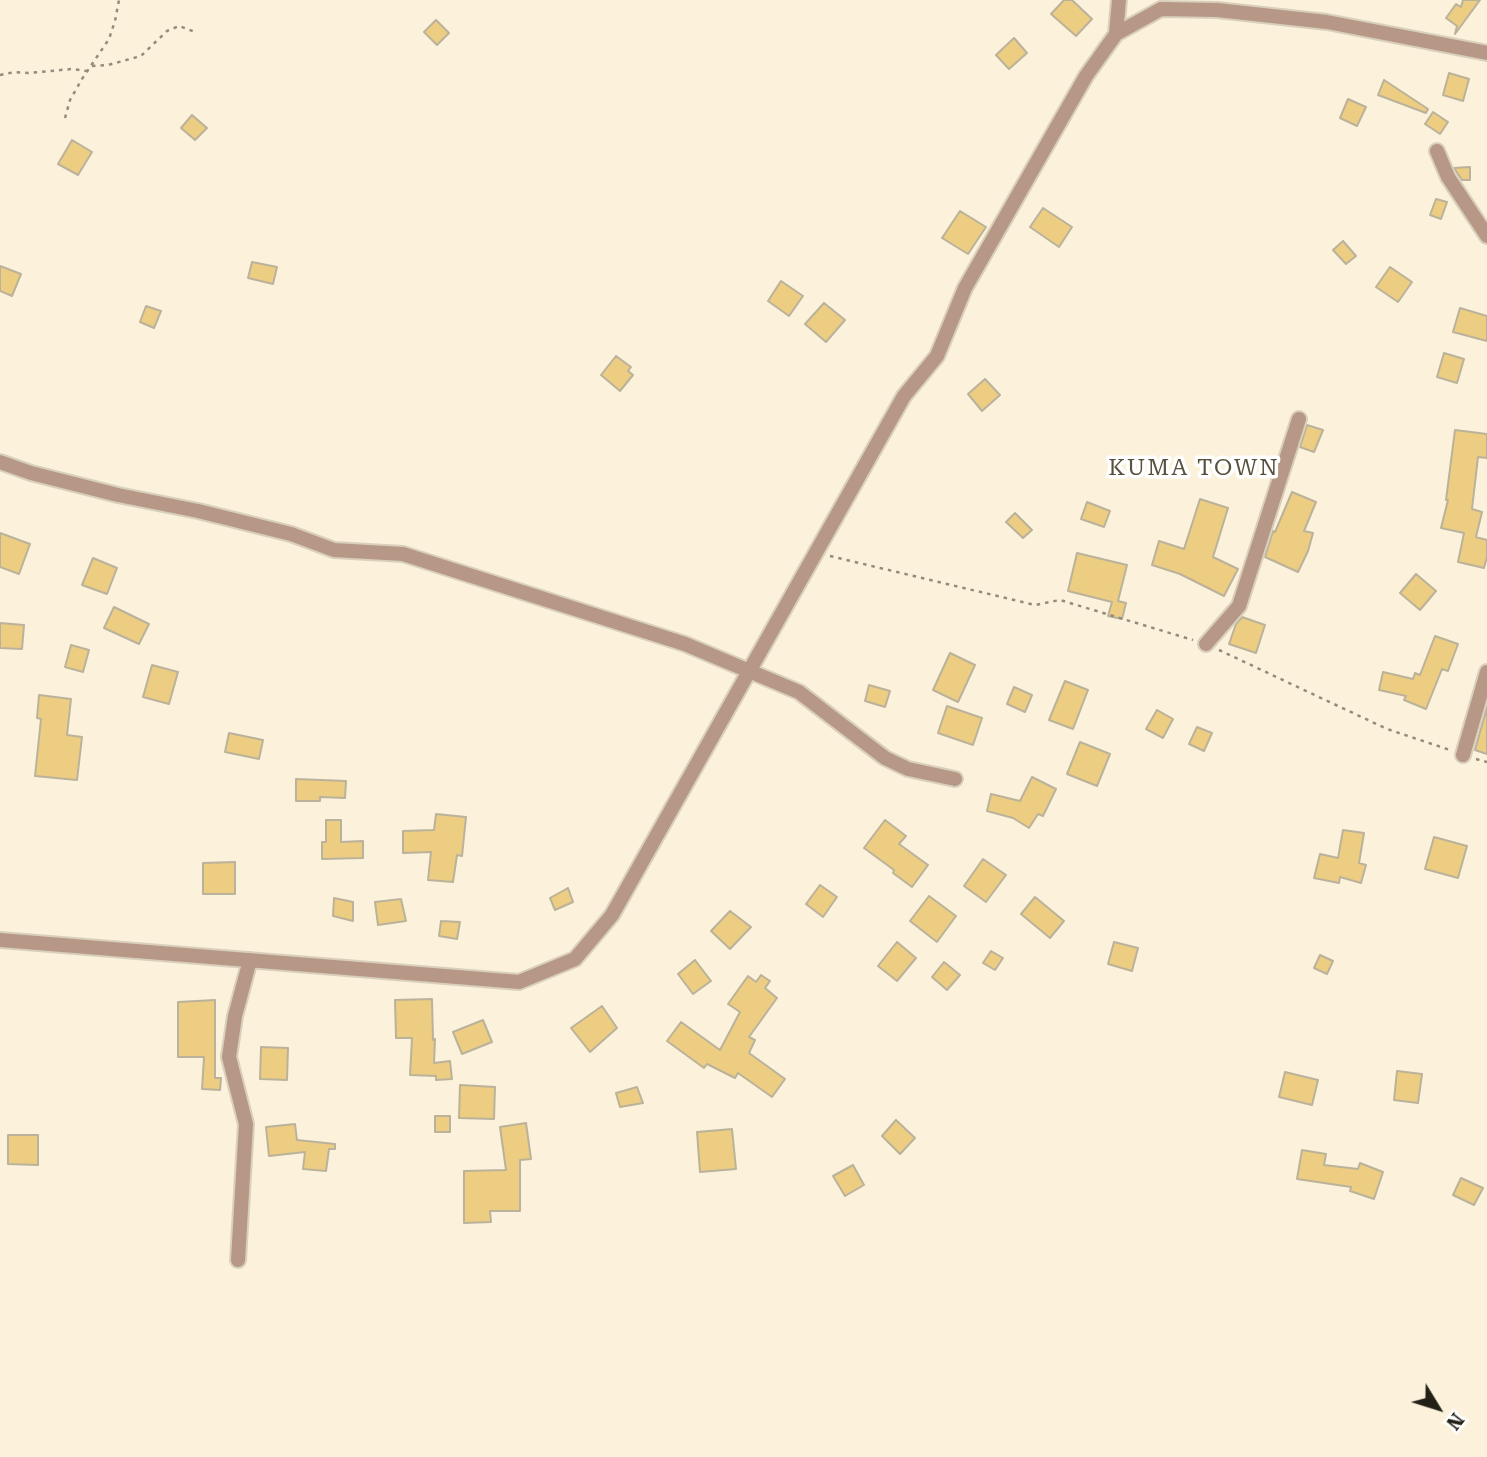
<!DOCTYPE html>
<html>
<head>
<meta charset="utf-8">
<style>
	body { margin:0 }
	#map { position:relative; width:1487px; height:1457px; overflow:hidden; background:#fcf2db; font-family:"Roboto Serif",serif }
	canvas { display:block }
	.north { position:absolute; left:1403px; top:1373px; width:70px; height:70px; -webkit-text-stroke:5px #fff; paint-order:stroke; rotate:128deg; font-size:19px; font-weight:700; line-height:28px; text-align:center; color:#232017 }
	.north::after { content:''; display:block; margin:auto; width:24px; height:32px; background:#232017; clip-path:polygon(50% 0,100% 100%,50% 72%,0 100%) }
</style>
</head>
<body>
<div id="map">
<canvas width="1487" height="1457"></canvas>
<div class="north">N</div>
</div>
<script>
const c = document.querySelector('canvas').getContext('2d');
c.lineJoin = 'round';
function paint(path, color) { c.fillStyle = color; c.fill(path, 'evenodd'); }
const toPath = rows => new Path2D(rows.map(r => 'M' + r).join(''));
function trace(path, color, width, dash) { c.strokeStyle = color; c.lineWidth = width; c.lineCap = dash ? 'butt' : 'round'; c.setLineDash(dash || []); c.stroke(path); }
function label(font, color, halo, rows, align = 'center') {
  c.font = font + ' "Roboto Serif",serif'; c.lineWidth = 7; c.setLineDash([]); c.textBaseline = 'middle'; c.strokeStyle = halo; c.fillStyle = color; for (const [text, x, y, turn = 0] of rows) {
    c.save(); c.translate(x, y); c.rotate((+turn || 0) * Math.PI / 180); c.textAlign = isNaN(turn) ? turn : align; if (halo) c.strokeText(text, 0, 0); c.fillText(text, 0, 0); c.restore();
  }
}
const building = toPath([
	[1064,0,1072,0,1092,19,1076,36,1051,14,1064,0],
	[1463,0,1480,0,1455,34,1457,26,1446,18,1456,4,1461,7,1463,0],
	[436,20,449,33,437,45,424,32,436,20],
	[1014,38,1027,53,1009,69,996,55,1014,38],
	[1449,73,1469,79,1463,101,1443,95,1449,73],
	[1384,80,1428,109,1426,113,1378,95,1384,80],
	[1348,99,1366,107,1357,126,1340,118,1348,99],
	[1433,112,1448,122,1440,134,1425,124,1433,112],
	[192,115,207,128,195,140,181,128,192,115],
	[72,140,92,152,78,175,58,164,72,140],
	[1470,167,1470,180,1462,180,1454,168,1470,167],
	[1436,199,1447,202,1441,219,1430,215,1436,199],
	[1043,208,1072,227,1059,247,1030,227,1043,208],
	[960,211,986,227,968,254,942,238,960,211],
	[1343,241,1356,256,1346,264,1333,250,1343,241],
	[252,262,277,267,273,284,248,278,252,262],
	[0,266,21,274,12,296,0,291,0,266],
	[1390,267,1412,282,1398,302,1376,287,1390,267],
	[781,281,803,296,789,316,768,301,781,281],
	[824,303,845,320,826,342,805,324,824,303],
	[146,306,161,311,154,328,140,322,146,306],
	[1460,308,1487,316,1487,341,1453,332,1460,308],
	[1444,353,1464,359,1457,383,1437,377,1444,353],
	[616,356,631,367,628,371,633,375,620,391,601,375,616,356],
	[985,379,1000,395,982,411,968,394,985,379],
	[1307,425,1323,430,1314,452,1300,447,1307,425],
	[1455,430,1487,434,1487,458,1478,457,1472,509,1482,512,1476,537,1487,540,1487,557,1484,568,1458,562,1464,533,1441,528,1448,500,1446,500,1455,430],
	[1292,492,1316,502,1304,531,1313,533,1308,551,1298,572,1265,557,1273,531,1275,532,1292,492],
	[1200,499,1228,508,1213,557,1238,569,1224,596,1180,574,1152,565,1159,541,1184,549,1200,499],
	[1087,502,1110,511,1104,527,1081,519,1087,502],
	[1015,513,1032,530,1023,538,1006,522,1015,513],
	[0,533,30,544,19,574,0,567,0,533],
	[1077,553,1127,565,1118,601,1126,603,1122,619,1108,616,1112,602,1068,591,1077,553],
	[93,558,117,568,107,594,82,585,93,558],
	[1416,574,1436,591,1420,610,1400,593,1416,574],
	[114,607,149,624,139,644,104,628,114,607],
	[1242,617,1265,625,1256,653,1229,644,1236,624,1242,617],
	[0,623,24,625,22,649,0,648,0,623],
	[1435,636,1458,644,1448,671,1442,669,1426,709,1404,700,1406,696,1379,690,1383,672,1413,679,1415,673,1420,675,1435,636],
	[71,645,89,650,83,672,65,667,71,645],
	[950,653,975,665,958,702,933,690,950,653],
	[152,665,178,672,169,704,143,697,152,665],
	[1065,681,1088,690,1073,729,1049,720,1065,681],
	[869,685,890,691,885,707,865,701,869,685],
	[1014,687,1032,695,1025,712,1007,704,1014,687],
	[39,695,71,699,67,735,82,737,77,780,35,776,41,719,37,718,39,695],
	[947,706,982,718,973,745,938,733,947,706],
	[1487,707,1487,754,1475,750,1487,707],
	[1157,710,1173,719,1163,738,1146,729,1157,710],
	[1197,727,1212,733,1204,751,1189,744,1197,727],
	[229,733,263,740,259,759,225,752,229,733],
	[1080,742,1110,754,1097,786,1067,774,1080,742],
	[1032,777,1056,789,1043,816,1038,814,1029,828,1013,818,987,811,991,794,1020,801,1032,777],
	[296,779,346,781,345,798,320,797,320,801,296,801,296,779],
	[436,814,466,817,462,856,457,855,453,882,428,880,431,852,403,853,403,831,434,830,436,814],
	[326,820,341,820,341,842,363,841,363,858,322,859,322,842,326,842,326,820],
	[885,820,906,836,899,844,928,865,912,887,893,873,894,870,864,848,885,820],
	[1343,830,1364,833,1359,863,1366,865,1361,883,1340,877,1339,883,1314,878,1320,854,1338,858,1343,830],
	[1434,837,1467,846,1458,878,1425,869,1434,837],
	[983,859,1006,875,986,902,964,886,983,859],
	[235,862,235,894,203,894,203,863,235,862],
	[820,885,837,897,823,917,806,904,820,885],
	[568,888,573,902,555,910,550,898,568,888],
	[929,896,956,916,937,942,910,921,929,896],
	[1035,897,1064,921,1050,938,1021,914,1035,897],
	[334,898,353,902,353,921,333,916,334,898],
	[401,899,406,921,378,925,375,902,401,899],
	[730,911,751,927,730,949,711,931,730,911],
	[441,921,460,922,457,939,439,936,441,921],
	[897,942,916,958,897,981,878,966,897,942],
	[1114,942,1138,948,1132,971,1108,964,1114,942],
	[991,951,1003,958,995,970,983,963,991,951],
	[1320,955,1333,961,1327,974,1314,968,1320,955],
	[695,960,711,981,693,994,678,974,695,960],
	[944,962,960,975,947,990,932,977,944,962],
	[761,975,770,981,765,988,777,998,749,1037,755,1040,749,1053,785,1079,772,1097,738,1073,735,1078,707,1064,704,1068,667,1041,681,1022,720,1050,740,1012,728,1004,748,976,756,982,761,975],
	[432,999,433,1040,435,1039,434,1063,450,1061,452,1079,436,1080,436,1076,410,1075,412,1038,396,1038,395,1000,432,999],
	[215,1000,215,1078,221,1078,220,1090,202,1089,204,1057,178,1057,178,1002,215,1000],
	[602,1006,617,1028,590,1052,571,1028,602,1006],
	[483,1020,492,1042,462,1054,453,1032,483,1020],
	[261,1047,288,1048,287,1080,260,1079,261,1047],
	[1397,1071,1422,1074,1418,1103,1394,1100,1397,1071],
	[1285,1072,1318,1080,1312,1105,1279,1097,1285,1072],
	[460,1085,495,1087,494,1119,459,1118,460,1085],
	[637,1087,643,1103,620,1107,616,1093,637,1087],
	[435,1116,450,1116,450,1132,435,1132,435,1116],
	[896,1120,915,1138,900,1154,882,1136,896,1120],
	[526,1123,531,1159,520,1160,520,1211,490,1211,491,1222,464,1223,464,1171,506,1170,500,1127,526,1123],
	[295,1124,297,1140,335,1144,335,1149,329,1149,326,1171,303,1169,305,1152,269,1156,266,1127,295,1124],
	[732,1129,736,1169,700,1172,697,1132,732,1129],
	[8,1135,38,1135,38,1165,8,1164,8,1135],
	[1302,1150,1326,1154,1324,1165,1358,1169,1360,1163,1383,1172,1374,1199,1350,1191,1351,1187,1297,1179,1302,1150],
	[853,1165,864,1185,845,1196,833,1176,853,1165],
	[1461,1178,1483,1188,1474,1205,1453,1195,1461,1178]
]);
paint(building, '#edcd81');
trace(building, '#bbb29b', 2);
const street = toPath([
	[1116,34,1119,0],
	[1437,151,1448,177,1487,236],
	[0,462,31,473,118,495,198,511,291,534,334,550,403,554,685,644,799,692,885,758,908,769,955,779],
	[1206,644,1239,606,1299,419],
	[1463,755,1487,672],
	[0,940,519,982,575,959,612,915,904,396,937,356,965,288,1086,76,1116,34,1161,9,1217,10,1327,22,1487,53],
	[238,1260,246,1124,229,1057,235,1016,250,960]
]);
trace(street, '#d9d0bc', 18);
trace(toPath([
	[92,66,108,65,141,56,167,31,179,26,195,32],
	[0,75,15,72,28,73,72,69,87,71],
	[65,118,70,100,82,79,109,39,115,21,119,0],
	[830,556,1035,605,1060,600,1193,640],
	[1219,650,1387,729,1450,750],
	[1476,759,1487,762]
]), '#938c7c', 2.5, [3.5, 5]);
trace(street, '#b79786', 14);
c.letterSpacing = '2px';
label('23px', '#59513d', '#fff', [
	["KUMA TOWN",1194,468]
]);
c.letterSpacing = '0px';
</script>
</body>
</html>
